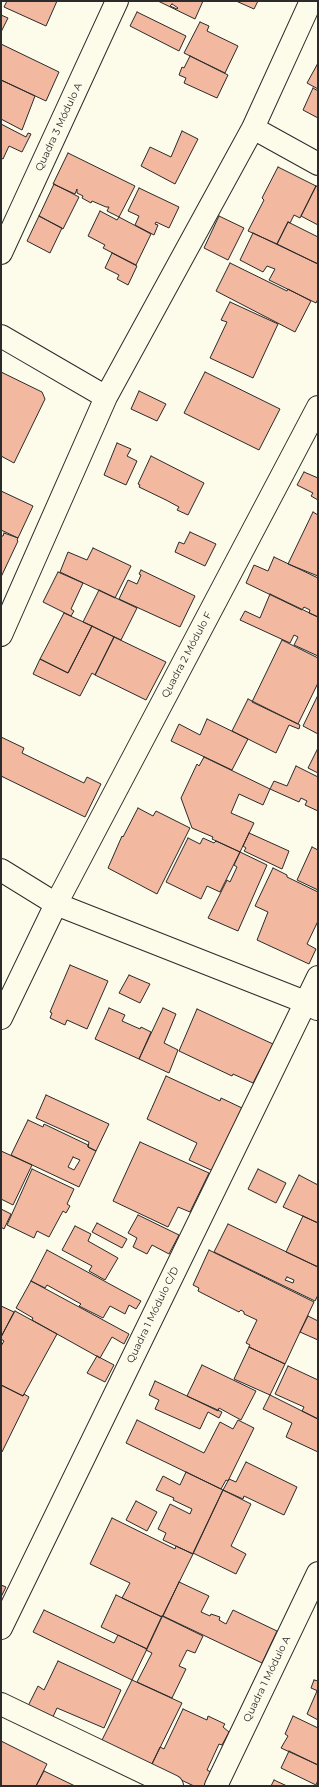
<!DOCTYPE html>
<html>
<head>
<meta charset="utf-8">
<style>
	body { margin:0 }
	#map { position:relative; width:319px; height:1787px; overflow:hidden; background:#fdfbea; font-family:Montserrat,sans-serif }
	canvas { display:block }
	.frame { position:absolute; inset:0; border:2px solid #2b2b2b; pointer-events:none }
</style>
</head>
<body>
<div id="map">
<canvas width="319" height="1787"></canvas>
<div class="frame"></div>
</div>
<script>
const c = document.querySelector('canvas').getContext('2d');
c.lineJoin = 'round';
function paint(path, color) { c.fillStyle = color; c.fill(path, 'evenodd'); }
const toPath = rows => new Path2D(rows.map(r => 'M' + r).join(''));
function trace(path, color, width, dash) { c.strokeStyle = color; c.lineWidth = width; c.lineCap = dash ? 'butt' : 'round'; c.setLineDash(dash || []); c.stroke(path); }
function label(font, color, halo, rows, align = 'center') {
  c.font = font + ' Montserrat,sans-serif'; c.lineWidth = 3; c.setLineDash([]); c.textBaseline = 'middle'; c.strokeStyle = halo; c.fillStyle = color; for (const [text, x, y, turn = 0] of rows) {
    c.save(); c.translate(x, y); c.rotate((+turn || 0) * Math.PI / 180); c.textAlign = isNaN(turn) ? turn : align; if (halo) c.strokeText(text, 0, 0); c.fillText(text, 0, 0); c.restore();
  }
}
const building = toPath([
	[7,1,57,1,46,26,4,7,7,1],
	[158,1,203,1,195,19,158,1],
	[172,4,178,8,177,9,170,6,172,4],
	[236,1,258,1,254,9,236,1],
	[137,12,186,36,179,51,130,26,137,12],
	[1,15,8,18,1,32,1,15],
	[200,22,209,26,207,31,238,46,225,73,184,53,200,22],
	[1,44,59,72,46,101,1,80,1,44],
	[190,56,228,75,217,98,184,83,186,78,179,75,182,67,184,68,190,56],
	[318,63,318,89,307,83,318,63],
	[1,80,35,96,22,130,1,119,1,80],
	[313,88,318,91,318,118,303,110,313,88],
	[1,124,26,137,28,133,31,134,22,152,9,146,3,159,1,158,1,124],
	[182,131,198,139,175,184,141,166,150,147,171,157,182,131],
	[68,153,135,186,119,217,107,211,109,207,106,207,92,201,91,203,82,198,83,196,77,193,77,189,75,194,53,184,68,153],
	[278,167,316,186,300,218,294,215,290,223,288,222,277,244,248,231,264,200,262,198,278,167],
	[54,184,79,197,63,229,39,216,54,184],
	[316,186,318,187,318,225,301,216,316,186],
	[139,188,179,207,169,228,156,222,155,224,158,225,154,235,135,225,139,216,128,211,139,188],
	[100,211,117,220,119,217,151,234,136,265,103,248,105,245,88,236,100,211],
	[39,216,62,228,50,253,27,241,39,216],
	[219,216,244,228,228,260,204,248,219,216],
	[288,222,318,237,318,264,277,244,288,222],
	[253,233,318,264,318,299,316,303,269,280,275,269,267,266,263,272,240,260,253,233],
	[112,253,137,266,128,285,117,279,119,275,105,268,112,253],
	[230,263,287,291,288,289,311,301,295,332,216,291,230,263],
	[230,302,278,324,253,378,210,358,227,322,221,320,230,302],
	[1,372,42,392,45,399,14,463,1,456,1,372],
	[205,372,280,409,259,450,184,413,205,372],
	[139,391,166,404,157,421,131,409,139,391],
	[117,443,131,449,127,456,137,461,126,485,104,475,117,443],
	[151,456,204,483,188,515,177,510,179,507,166,500,139,487,140,485,138,484,151,456],
	[304,472,318,478,318,500,311,496,313,493,297,485,304,472],
	[1,491,33,506,18,538,1,530,1,491],
	[313,512,318,515,318,576,288,564,313,512],
	[190,532,216,544,205,566,175,552,179,542,184,544,190,532],
	[4,533,18,538,17,540,18,541,1,577,1,536,3,536,4,533],
	[93,548,131,566,115,598,60,572,68,552,87,560,93,548],
	[274,557,318,578,318,617,309,613,310,610,304,607,302,610,246,583,254,565,268,571,274,557],
	[141,570,195,596,180,627,119,599,128,580,137,584,141,575,139,574,141,570],
	[58,572,83,583,71,609,74,611,71,616,43,602,58,572],
	[99,590,137,608,121,640,83,622,99,590],
	[270,594,318,617,318,656,294,645,298,637,294,635,290,643,240,620,245,611,260,618,270,594],
	[64,613,92,626,68,673,40,659,64,613],
	[92,626,114,637,95,675,92,673,80,696,33,674,40,659,68,673,92,626],
	[114,637,166,662,146,700,95,675,114,637],
	[282,640,318,658,318,683,298,724,252,702,282,640],
	[318,695,318,734,303,726,318,695],
	[248,699,300,725,299,729,289,725,276,753,232,731,248,699],
	[207,719,248,739,232,770,171,741,179,724,200,735,207,719],
	[1,737,24,748,22,753,84,783,87,777,101,784,85,817,1,776,1,737],
	[318,748,318,773,308,768,318,748],
	[204,757,270,789,263,805,239,794,231,813,254,823,240,852,212,839,213,837,192,828,181,798,197,764,199,766,204,757],
	[296,766,318,777,318,811,305,805,307,801,301,798,299,802,270,789,274,781,287,786,296,766],
	[138,808,153,816,156,811,190,828,157,894,108,868,122,836,123,837,138,808],
	[249,833,289,851,282,869,244,851,246,848,243,846,249,833],
	[188,838,200,844,203,838,214,843,216,841,240,852,220,892,207,886,201,899,166,882,188,838],
	[312,847,318,850,318,890,297,880,312,847],
	[240,852,267,865,238,931,208,918,227,880,230,882,237,867,234,865,240,852],
	[273,868,287,875,287,877,318,892,318,921,307,944,316,949,309,964,257,940,268,912,255,906,273,868],
	[70,965,108,981,87,1029,67,1020,65,1025,50,1018,52,1013,50,1012,70,965],
	[129,975,150,984,140,1003,119,993,129,975],
	[109,1008,125,1015,122,1021,140,1029,141,1027,151,1032,139,1059,95,1039,109,1008],
	[163,1008,176,1014,164,1043,178,1050,169,1073,139,1059,163,1008],
	[197,1009,273,1044,253,1083,233,1074,232,1076,179,1051,197,1009],
	[166,1076,220,1101,221,1098,242,1108,213,1171,189,1160,197,1143,147,1119,166,1076],
	[46,1095,109,1124,96,1151,88,1147,89,1142,36,1118,46,1095],
	[28,1120,43,1127,44,1124,88,1145,88,1147,96,1151,79,1187,11,1155,28,1120],
	[73,1157,80,1160,74,1170,68,1167,73,1157],
	[140,1142,209,1173,190,1212,178,1207,168,1227,113,1201,140,1142],
	[1,1151,32,1165,13,1205,1,1199,1,1151],
	[32,1169,74,1189,67,1204,70,1206,66,1213,63,1211,49,1237,37,1231,34,1238,7,1225,32,1169],
	[258,1169,286,1183,276,1203,248,1189,258,1169],
	[299,1175,318,1185,318,1223,283,1207,299,1175],
	[1,1209,11,1214,4,1229,1,1227,1,1209],
	[138,1215,179,1235,169,1254,152,1245,147,1254,133,1247,137,1238,128,1233,138,1215],
	[303,1216,318,1223,318,1267,286,1252,303,1216],
	[97,1223,127,1239,122,1248,92,1232,97,1223],
	[228,1224,318,1267,318,1295,315,1301,214,1252,228,1224],
	[287,1277,294,1280,293,1283,285,1280,287,1277],
	[75,1226,91,1234,88,1241,118,1258,105,1280,89,1271,92,1266,62,1250,75,1226],
	[47,1250,141,1301,136,1309,129,1305,125,1314,110,1306,103,1318,79,1306,81,1304,47,1285,45,1288,31,1281,47,1250],
	[209,1250,314,1302,285,1364,249,1347,250,1345,246,1343,257,1320,244,1314,244,1312,241,1310,239,1312,198,1291,199,1288,193,1285,209,1250],
	[31,1281,129,1334,124,1344,112,1337,100,1358,32,1320,33,1318,16,1308,31,1281],
	[1,1306,14,1312,1,1337,1,1306],
	[15,1311,57,1334,23,1396,1,1385,1,1346,4,1341,1,1339,1,1337,15,1311],
	[308,1316,318,1321,318,1340,300,1332,308,1316],
	[249,1347,285,1364,270,1395,234,1379,249,1347],
	[97,1356,114,1365,105,1382,87,1373,97,1356],
	[202,1365,256,1391,241,1420,219,1408,218,1411,187,1396,202,1365],
	[288,1366,318,1380,318,1419,302,1411,304,1407,275,1394,288,1366],
	[155,1381,187,1396,222,1412,219,1418,208,1412,200,1429,155,1409,159,1400,149,1395,155,1381],
	[1,1385,23,1396,24,1394,29,1397,2,1452,1,1452,1,1385],
	[270,1395,318,1419,318,1452,286,1437,292,1423,263,1409,270,1395],
	[137,1420,204,1453,220,1422,233,1429,238,1420,254,1428,228,1481,226,1480,221,1489,126,1443,137,1420],
	[246,1462,297,1487,284,1515,244,1496,243,1499,223,1490,229,1479,236,1482,246,1462],
	[186,1472,223,1490,193,1554,163,1540,166,1533,158,1529,170,1504,190,1514,192,1509,173,1500,174,1498,156,1490,163,1476,180,1485,186,1472],
	[223,1490,251,1504,231,1546,246,1554,236,1574,193,1553,223,1490],
	[136,1501,157,1512,147,1531,126,1520,136,1501],
	[112,1518,175,1549,176,1546,193,1554,162,1617,122,1598,130,1583,90,1564,112,1518],
	[179,1582,209,1596,201,1612,210,1616,211,1614,220,1617,219,1620,226,1624,233,1610,277,1631,262,1663,163,1616,179,1582],
	[1,1585,6,1587,1,1597,1,1585],
	[116,1595,162,1617,147,1649,101,1627,116,1595],
	[44,1610,114,1643,118,1635,147,1649,132,1680,33,1632,44,1610],
	[162,1616,203,1636,195,1653,187,1650,179,1666,186,1669,172,1698,137,1682,152,1653,146,1650,162,1616],
	[58,1661,121,1690,104,1728,57,1708,52,1719,27,1708,38,1686,44,1690,58,1661],
	[132,1680,182,1703,151,1766,101,1742,132,1680],
	[314,1680,318,1681,318,1691,311,1688,314,1680],
	[317,1691,318,1691,318,1720,307,1714,317,1691],
	[183,1709,207,1720,208,1716,225,1724,223,1727,229,1732,222,1745,219,1744,207,1770,211,1772,204,1786,194,1786,151,1766,160,1747,164,1749,183,1709],
	[293,1716,318,1728,318,1765,281,1748,288,1736,285,1734,293,1716],
	[1,1741,47,1764,36,1786,1,1786,1,1741],
	[289,1751,318,1765,318,1780,316,1785,281,1768,289,1751],
	[44,1771,75,1786,36,1786,44,1771],
	[274,1780,287,1786,271,1786,274,1780]
]);
paint(building, '#f2b8a0');
trace(building, '#2b2b2b', 1);
const minor = toPath([
	[253,128,318,164],
	[1,253,117,1],
	[1,336,106,397],
	[1,635,106,397,253,128,311,1],
	[1,870,56,904,305,1002,317,1009],
	[1,1018,56,904,318,407],
	[1,1628,318,977],
	[1,1704,172,1786],
	[216,1786,318,1573]
]);
trace(minor, '#2b2b2b', 24);
trace(minor, '#fdfbea', 22);
label('10px', '#2b2b2b', '#fdfbea', [
	["Quadra 3 Módulo A",59,127,-65],
	["Quadra 2 Módulo F",187,655,-62],
	["Quadra 1 Módulo C/D",153,1315,-64],
	["Quadra 1 Módulo A",267,1679,-64]
]);
</script>
</body>
</html>
